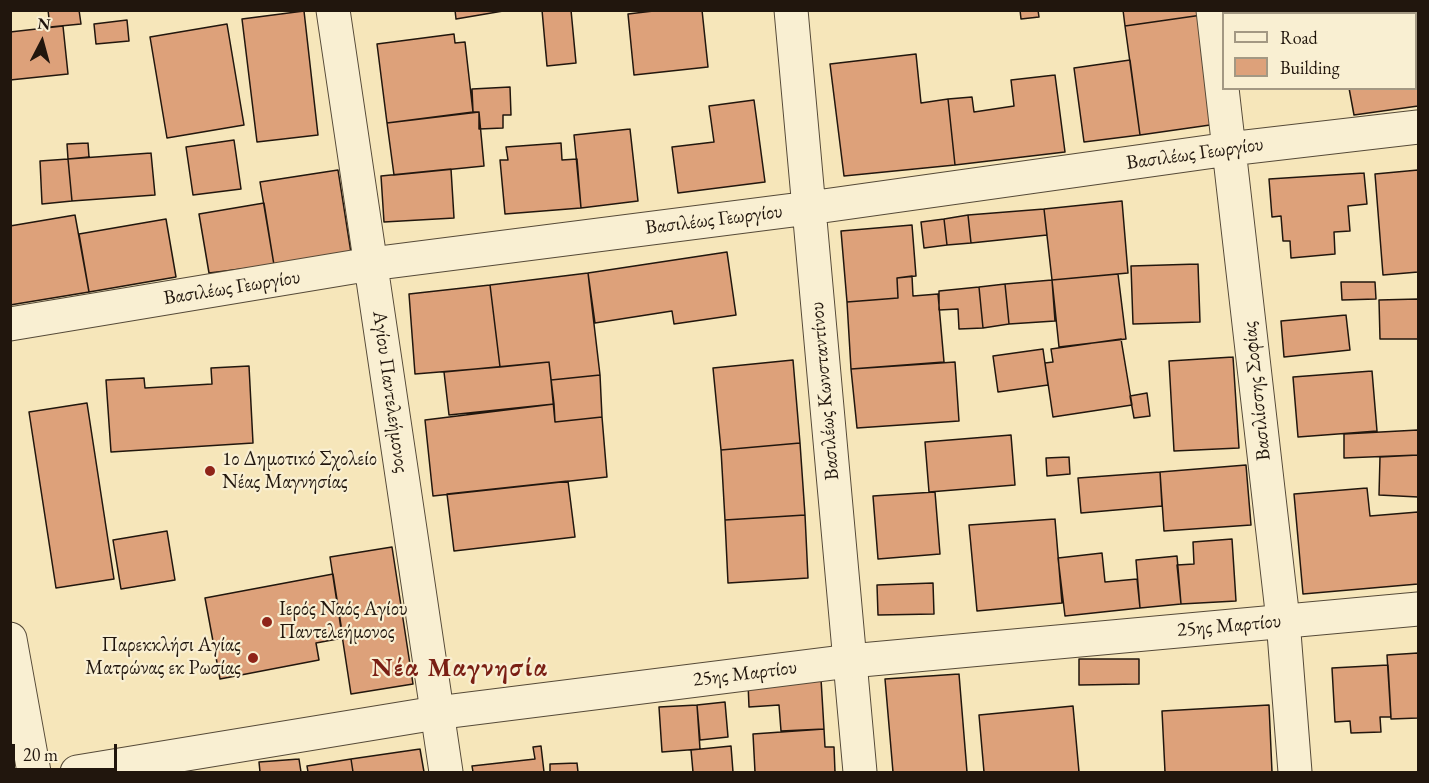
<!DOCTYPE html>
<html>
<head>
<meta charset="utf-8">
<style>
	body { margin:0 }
	#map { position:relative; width:1429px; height:783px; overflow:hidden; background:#f6e6ba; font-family:"EB Garamond",serif }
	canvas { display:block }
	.frame { position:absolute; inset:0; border:12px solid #21160d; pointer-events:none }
	.legend { position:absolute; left:1222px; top:12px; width:195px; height:78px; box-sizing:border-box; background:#f9efd2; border:2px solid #a39883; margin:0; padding:8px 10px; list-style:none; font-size:18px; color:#21160d }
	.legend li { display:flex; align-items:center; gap:12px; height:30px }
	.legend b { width:30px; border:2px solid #a39883 }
	.north { position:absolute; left:12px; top:12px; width:60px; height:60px; -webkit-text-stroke:4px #f9efd2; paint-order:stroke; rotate:6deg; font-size:16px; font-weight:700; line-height:24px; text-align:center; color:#21160d }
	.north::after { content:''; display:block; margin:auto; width:21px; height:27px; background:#21160d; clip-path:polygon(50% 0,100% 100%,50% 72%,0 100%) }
	.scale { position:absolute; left:12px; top:744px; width:105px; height:27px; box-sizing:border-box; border:3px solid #21160d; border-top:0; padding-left:8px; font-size:18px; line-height:21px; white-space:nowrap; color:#21160d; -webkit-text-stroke:4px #f9efd2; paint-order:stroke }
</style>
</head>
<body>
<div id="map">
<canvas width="1429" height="783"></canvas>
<div class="frame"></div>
<ul class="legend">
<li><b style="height:8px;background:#f9efd2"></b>Road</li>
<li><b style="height:16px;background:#dda17a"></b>Building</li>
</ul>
<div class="north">N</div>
<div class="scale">20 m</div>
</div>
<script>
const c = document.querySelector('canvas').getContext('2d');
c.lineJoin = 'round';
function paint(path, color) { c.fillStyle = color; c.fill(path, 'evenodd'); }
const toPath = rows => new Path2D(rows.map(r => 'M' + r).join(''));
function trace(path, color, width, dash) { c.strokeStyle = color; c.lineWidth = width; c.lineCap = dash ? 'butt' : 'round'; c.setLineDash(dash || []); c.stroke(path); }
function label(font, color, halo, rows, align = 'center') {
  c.font = font + ' "EB Garamond",serif'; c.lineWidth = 4.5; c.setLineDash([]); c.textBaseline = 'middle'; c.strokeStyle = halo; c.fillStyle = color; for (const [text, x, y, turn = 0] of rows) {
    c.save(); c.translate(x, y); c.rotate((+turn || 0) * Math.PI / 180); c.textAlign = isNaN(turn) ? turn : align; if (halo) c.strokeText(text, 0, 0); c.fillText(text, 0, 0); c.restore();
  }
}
const building = toPath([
	[48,10,79,10,81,24,50,27,48,10],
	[455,10,509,10,456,19,455,10],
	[542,10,571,10,576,63,547,66,542,10],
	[662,10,702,10,708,67,634,75,628,14,662,10],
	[1020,10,1038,10,1039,17,1021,19,1020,10],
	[1123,10,1201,10,1202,15,1125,26,1123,10],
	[1254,10,1323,10,1324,14,1255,14,1254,10],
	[1371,10,1418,10,1418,106,1354,115,1349,88,1416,88,1416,14,1352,14,1371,10],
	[304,11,318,135,257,142,242,19,304,11],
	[1202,15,1217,124,1140,135,1125,26,1202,15],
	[127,20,129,41,96,44,94,24,127,20],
	[227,24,244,125,167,138,150,37,227,24],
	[63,26,68,74,10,80,10,32,63,26],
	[454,34,455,43,465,42,473,112,387,123,377,44,454,34],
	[916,54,921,103,948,99,955,165,844,176,830,64,916,54],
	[1130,60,1140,135,1084,142,1074,68,1130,60],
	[1055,75,1065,152,955,165,948,99,972,97,974,112,1014,106,1011,80,1055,75],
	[510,87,511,115,503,115,503,128,479,129,479,112,473,112,472,89,510,87],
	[754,100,765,182,678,193,672,147,714,142,709,106,754,100],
	[479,112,484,166,394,175,387,123,479,112],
	[630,129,638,201,581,208,574,135,630,129],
	[234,140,241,189,193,195,186,147,234,140],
	[88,143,89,157,68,159,67,144,88,143],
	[561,143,562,160,577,159,581,208,505,214,500,160,508,160,506,147,561,143],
	[151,153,155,195,72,201,68,159,151,153],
	[68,159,72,201,42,204,40,161,68,159],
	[451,169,454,218,384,222,381,176,451,169],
	[338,170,351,253,274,265,260,182,338,170],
	[1418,170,1418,272,1383,275,1375,174,1418,170],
	[1364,173,1367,204,1348,206,1350,231,1334,232,1335,254,1291,258,1290,241,1283,241,1281,216,1272,217,1269,179,1364,173],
	[1122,201,1128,273,1052,280,1044,209,1122,201],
	[264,203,274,265,209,273,199,214,264,203],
	[1044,209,1047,235,971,243,968,215,1044,209],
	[75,215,89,292,10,305,10,226,75,215],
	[968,215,971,243,947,245,944,219,968,215],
	[166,219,176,277,89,292,79,234,166,219],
	[944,219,947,245,924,248,921,222,944,219],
	[912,225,916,276,897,278,898,298,847,302,841,231,912,225],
	[727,252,736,315,674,324,672,311,595,323,588,273,727,252],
	[1198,264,1200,322,1133,324,1131,266,1198,264],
	[588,273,600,375,551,380,549,362,500,367,490,285,588,273],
	[1118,274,1126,339,1059,347,1052,280,1118,274],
	[912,276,913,296,938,294,944,362,851,369,847,302,898,298,897,278,912,276],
	[1052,280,1055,321,1009,324,1005,284,1052,280],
	[1341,282,1375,282,1376,299,1342,300,1341,282],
	[1005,284,1009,324,983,328,979,287,1005,284],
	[490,285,500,367,415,374,409,294,490,285],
	[979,287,983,328,959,329,958,309,939,310,939,291,979,287],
	[1418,299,1418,339,1380,339,1379,300,1418,299],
	[1346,315,1350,350,1284,357,1281,321,1346,315],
	[1121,339,1132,405,1053,417,1045,363,1053,362,1051,349,1121,339],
	[1043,349,1048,385,998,392,993,356,1043,349],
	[1233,357,1239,448,1174,451,1169,361,1233,357],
	[793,360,800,443,721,450,713,368,793,360],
	[549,362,554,404,449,415,444,372,549,362],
	[955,362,959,421,857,428,851,369,955,362],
	[249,366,253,443,111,452,106,380,144,378,145,388,212,384,211,368,249,366],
	[1372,371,1377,431,1298,437,1293,377,1372,371],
	[600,375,602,417,555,422,551,380,600,375],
	[1147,393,1150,416,1134,418,1130,396,1147,393],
	[87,403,114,579,56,588,29,412,87,403],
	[554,404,555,422,602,417,607,477,433,496,425,420,554,404],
	[1418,430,1418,455,1344,458,1344,434,1418,430],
	[1011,435,1015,485,929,492,925,442,1011,435],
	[800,443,805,515,725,520,721,450,800,443],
	[1418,455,1418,497,1379,495,1380,457,1418,455],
	[1069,457,1070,474,1047,476,1046,458,1069,457],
	[1246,465,1251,525,1164,531,1160,472,1246,465],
	[1160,472,1162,506,1081,513,1078,478,1160,472],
	[568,481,575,537,454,551,447,494,568,481],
	[1367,488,1370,516,1418,512,1418,584,1303,594,1294,494,1367,488],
	[935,492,940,554,878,559,873,496,935,492],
	[805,515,808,578,728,583,725,520,805,515],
	[1055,519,1062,603,977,611,969,525,1055,519],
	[167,531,175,580,121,589,113,540,167,531],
	[1232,539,1236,601,1181,604,1177,565,1194,564,1193,542,1232,539],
	[392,547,413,684,351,694,330,557,392,547],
	[1102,553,1105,582,1137,579,1140,608,1065,616,1058,558,1102,553],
	[1177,556,1181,604,1140,608,1136,560,1177,556],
	[333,574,343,638,316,643,319,660,220,679,205,598,333,574],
	[933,583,934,614,878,615,877,585,933,583],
	[1418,653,1418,718,1391,719,1387,655,1418,653],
	[1079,659,1139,659,1139,684,1079,685,1079,659],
	[1388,665,1391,717,1380,717,1381,732,1351,733,1350,721,1335,722,1332,668,1388,665],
	[959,674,967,772,893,772,885,679,959,674],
	[821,679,824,729,781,731,779,705,749,707,748,683,821,679],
	[725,702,728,737,700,740,697,705,725,702],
	[697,705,700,749,662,752,659,707,697,705],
	[1269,705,1272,772,1165,772,1162,711,1269,705],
	[1073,706,1079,772,984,772,979,715,1073,706],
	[824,729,825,747,834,747,835,772,755,772,753,734,824,729],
	[541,746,544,772,473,772,472,766,535,759,533,747,541,746],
	[731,746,733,772,693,772,691,750,731,746],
	[420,749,424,772,353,772,351,759,420,749],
	[299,759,301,772,260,772,259,762,299,759],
	[351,759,353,772,308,772,307,766,351,759],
	[577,763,578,772,550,772,550,764,577,763]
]);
paint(building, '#dda17a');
trace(building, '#21160d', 1.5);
const minor = toPath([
	[333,10,446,772],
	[791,10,860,772],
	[1213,10,1283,620,1295,772],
	[10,324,371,264,809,208,1229,149,1418,127],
	[10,639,34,772]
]);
const tertiary = toPath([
	[77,772,436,713,850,661,1418,609]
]);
trace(minor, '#564a38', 35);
trace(tertiary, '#564a38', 35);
trace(minor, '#f9efd2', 33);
trace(tertiary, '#f9efd2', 33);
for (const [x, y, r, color] of [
	[210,471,6,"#8f2418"],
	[267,622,6,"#8f2418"],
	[253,658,6,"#8f2418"]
]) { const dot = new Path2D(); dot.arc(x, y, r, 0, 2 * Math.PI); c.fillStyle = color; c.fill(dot); trace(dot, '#f9efd2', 2); }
label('20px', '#21160d', '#f9efd2', [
	["Βασιλέως Γεωργίου",1195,154,-8],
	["Βασιλέως Γεωργίου",714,220,-7],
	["Βασιλέως Γεωργίου",232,288,-9],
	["Βασιλέως Κωνσταντίνου",825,391,-95],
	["Βασιλίσσης Σοφίας",1257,391,-96],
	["Αγίου Παντελεήμονος",390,392,82],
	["25ης Μαρτίου",1229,626,-5],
	["25ης Μαρτίου",745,674,-7]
]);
label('20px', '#21160d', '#f9efd2', [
	["1ο Δημοτικό Σχολείο",222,460],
	["Νέας Μαγνησίας",222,483],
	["Ιερός Ναός Αγίου",279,610],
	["Παντελεήμονος",279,633],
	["Παρεκκλήσι Αγίας",241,646,"right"],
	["Ματρώνας εκ Ρωσίας",241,669,"right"]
], 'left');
c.letterSpacing = '1.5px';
label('bold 26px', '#7a1f14', '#f9efd2', [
	["Νέα Μαγνησία",460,669]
]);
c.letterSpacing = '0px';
</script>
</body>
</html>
